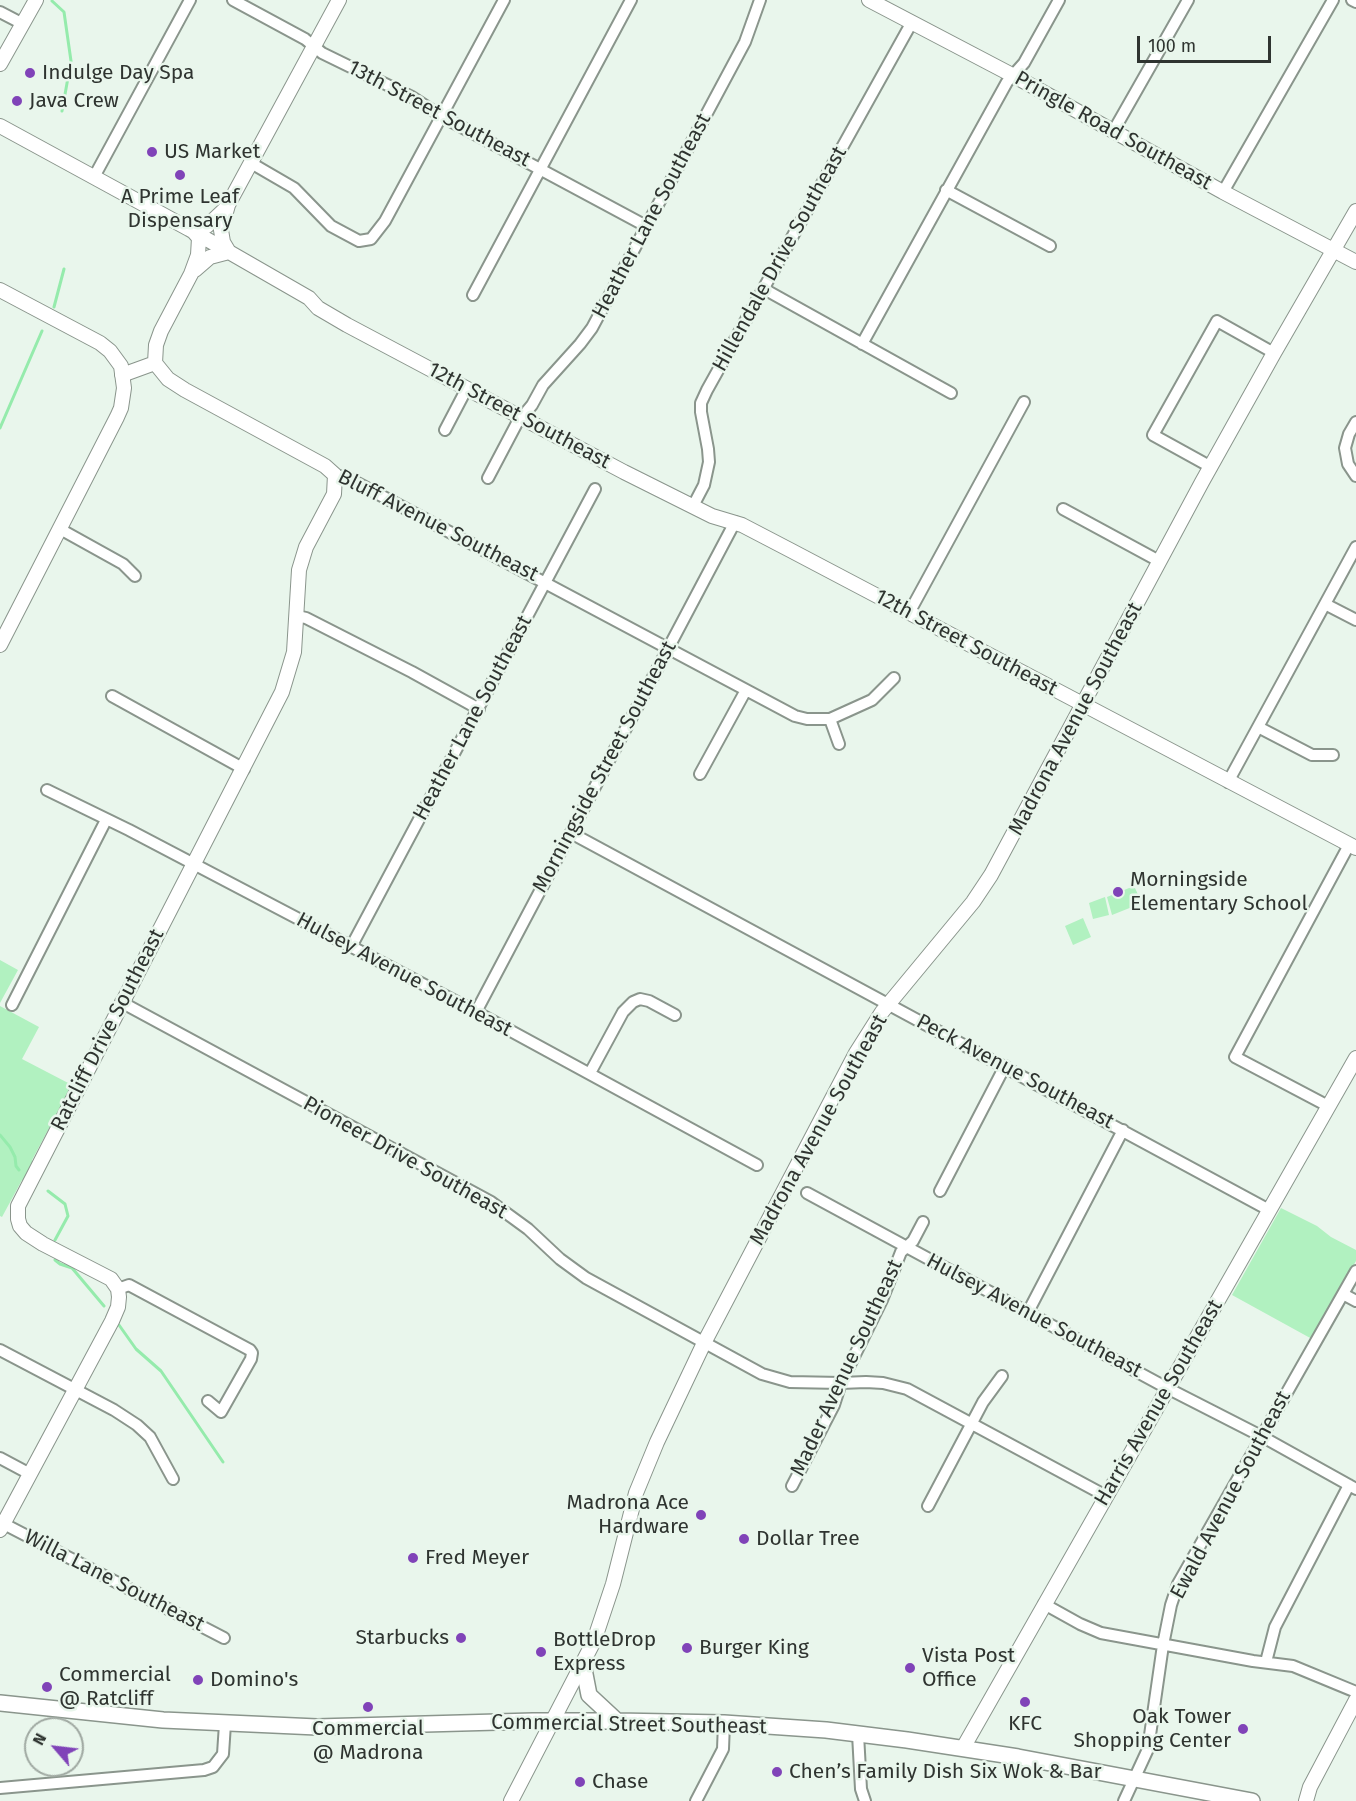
<!DOCTYPE html>
<html>
<head>
<meta charset="utf-8">
<style>
	body { margin:0 }
	#map { position:relative; width:1356px; height:1801px; overflow:hidden; background:#e9f6ec; font-family:"Fira Sans",sans-serif }
	canvas { display:block }
	.north { position:absolute; left:24px; top:1717px; width:60px; height:60px; box-sizing:border-box; background:#e9f6ec; border:2px solid #9fa8a1; border-radius:50%; rotate:298deg; font-size:16px; font-weight:700; line-height:24px; text-align:center; color:#2f3430 }
	.north::after { content:''; display:block; margin:auto; width:21px; height:27px; background:#8043b8; clip-path:polygon(50% 0,100% 100%,50% 72%,0 100%) }
	.scale { position:absolute; left:1137px; top:36px; width:134px; height:27px; box-sizing:border-box; border:3px solid #2f3430; border-top:0; padding-left:8px; font-size:18px; line-height:21px; white-space:nowrap; color:#2f3430; -webkit-text-stroke:4px #e9f6ec; paint-order:stroke }
</style>
</head>
<body>
<div id="map">
<canvas width="1356" height="1801"></canvas>
<div class="north">N</div>
<div class="scale">100 m</div>
</div>
<script>
const c = document.querySelector('canvas').getContext('2d');
c.lineJoin = 'round';
function paint(path, color) { c.fillStyle = color; c.fill(path, 'evenodd'); }
const toPath = rows => new Path2D(rows.map(r => 'M' + r).join(''));
function trace(path, color, width, dash) { c.strokeStyle = color; c.lineWidth = width; c.lineCap = dash ? 'butt' : 'round'; c.setLineDash(dash || []); c.stroke(path); }
function label(font, color, halo, rows, align = 'center') {
  c.font = font + ' "Fira Sans",sans-serif'; c.lineWidth = 5; c.setLineDash([]); c.textBaseline = 'middle'; c.strokeStyle = halo; c.fillStyle = color; for (const [text, x, y, turn = 0] of rows) {
    c.save(); c.translate(x, y); c.rotate((+turn || 0) * Math.PI / 180); c.textAlign = isNaN(turn) ? turn : align; if (halo) c.strokeText(text, 0, 0); c.fillText(text, 0, 0); c.restore();
  }
}
paint(toPath([
	[1134,886,1142,903,1112,915,1107,897],
	[1105,897,1109,915,1093,919,1089,903],
	[1083,918,1091,937,1073,945,1065,926],
	[0,960,18,970,0,1003],
	[0,1006,39,1027,22,1059,72,1085,32,1160,35,1164,24,1182,22,1180,2,1217,0,1216],
	[1281,1208,1317,1226,1331,1237,1356,1250,1356,1261,1312,1339,1232,1295]
]), '#b1f1c0');
trace(toPath([
	[52,1,64,12,71,61,62,111],
	[54,307,64,269],
	[0,428,42,331],
	[0,1135,10,1147,15,1157,16,1166,19,1170],
	[48,1191,65,1204,68,1216,55,1240],
	[55,1260,60,1264,72,1268,104,1306],
	[119,1325,136,1349,161,1371,223,1462]
]), '#95ebac', 3);
const street = toPath([
	[233,0,305,39,322,53,412,97,441,116,646,226],
	[1352,0,1356,2],
	[0,12,23,24],
	[1114,130,1188,0],
	[251,163,294,188,331,226,359,241,371,239,385,221,504,0],
	[94,177,190,0],
	[946,190,1050,246],
	[1223,192,1333,0],
	[764,289,951,393],
	[473,295,631,0],
	[862,344,1007,82,1024,63,1059,0],
	[1356,422,1349,434,1345,448,1348,464,1356,476],
	[445,430,467,388],
	[1211,467,1153,435,1217,321,1274,353],
	[335,475,348,478,795,716,807,719,830,719,872,700,894,678],
	[488,478,517,423,532,405,543,385,580,344,592,328,745,42,760,0],
	[693,506,704,485,709,462,708,449,701,412,701,403,707,390,912,22],
	[1063,509,1159,561],
	[60,529,123,564,135,576],
	[1325,604,1356,620],
	[909,613,1024,402],
	[297,616,306,618,412,672,479,709],
	[112,696,244,769],
	[830,719,839,744],
	[1258,727,1312,755,1333,755],
	[700,774,746,690],
	[1228,782,1356,547],
	[47,790,129,830,476,1012,757,1165],
	[571,833,1269,1210],
	[351,947,595,489],
	[121,1002,491,1202,528,1229,560,1259,586,1278,762,1374,790,1382,841,1383,866,1382,883,1383,907,1389,1106,1496],
	[12,1005,106,820],
	[476,1012,735,522],
	[590,1073,623,1012,633,1002,640,999,649,1001,675,1015],
	[1328,1106,1235,1057,1349,845],
	[940,1191,1005,1066],
	[807,1193,1167,1388,1261,1436,1356,1489],
	[118,1289,129,1285,250,1350,252,1353,251,1359,221,1412,208,1401],
	[1343,1294,1356,1301],
	[1028,1312,1123,1130],
	[0,1350,114,1410,137,1425,150,1437,173,1479],
	[0,1458,30,1474],
	[792,1486,834,1405,841,1383,882,1300,901,1252,913,1241,923,1222],
	[928,1506,983,1402,1002,1376],
	[4,1524,224,1638],
	[1044,1604,1080,1624,1101,1633,1253,1661,1293,1666,1356,1692],
	[1266,1662,1275,1627,1349,1485],
	[858,1734,861,1789,865,1801],
	[0,1788,204,1770,213,1767,223,1754,225,1724],
	[696,1801,723,1749,724,1723],
	[1124,1801,1148,1749,1163,1645,1171,1605,1178,1584,1356,1271]
]);
const secondary = toPath([
	[869,0,1014,76,1223,192,1356,262],
	[0,64,36,0],
	[0,126,189,229,309,298,318,308,347,325,624,472,712,516,742,525,790,550,1356,848],
	[189,229,207,226,225,209],
	[229,252,223,242,221,230,228,205,339,0],
	[195,270,210,257,229,252],
	[0,290,100,343,110,351,121,366,124,388,121,408,117,417,0,645],
	[155,363,156,345,161,331,191,274,198,255,199,238,193,231],
	[122,375,155,363],
	[0,1530,112,1321,118,1307,119,1297,118,1289,111,1279,43,1244,26,1233,20,1226,18,1219,18,1206,282,692,294,652,299,570,306,547,334,494,335,475,325,466,185,390,168,379,155,363],
	[963,1748,1356,1058],
	[511,1801,594,1641,613,1584,636,1493,657,1442,704,1343,856,1053,882,1012,973,902,991,875,1202,482,1274,353,1356,211],
	[1306,1801,1310,1787,1356,1700]
]);
const primary = toPath([
	[583,1664,589,1695,617,1721],
	[0,1703,163,1720,317,1727,533,1721,617,1721,724,1723,826,1730,907,1740,1018,1757,1252,1801]
]);
trace(street, '#8a958c', 14);
trace(secondary, '#8a958c', 16);
trace(primary, '#8a958c', 18);
trace(street, '#fff', 10);
trace(secondary, '#fff', 14);
trace(primary, '#fff', 15);
for (const [x, y, r, color] of [
	[30,73,6,"#8043b8"],
	[17,101,6,"#8043b8"],
	[152,152,6,"#8043b8"],
	[180,175,6,"#8043b8"],
	[1118,892,6,"#8043b8"],
	[701,1515,6,"#8043b8"],
	[744,1539,6,"#8043b8"],
	[413,1558,6,"#8043b8"],
	[461,1638,6,"#8043b8"],
	[687,1648,6,"#8043b8"],
	[541,1652,6,"#8043b8"],
	[910,1668,6,"#8043b8"],
	[198,1680,6,"#8043b8"],
	[47,1687,6,"#8043b8"],
	[1025,1702,6,"#8043b8"],
	[368,1707,6,"#8043b8"],
	[1243,1729,6,"#8043b8"],
	[777,1772,6,"#8043b8"],
	[580,1782,6,"#8043b8"]
]) { const dot = new Path2D(); dot.arc(x, y, r, 0, 2 * Math.PI); c.fillStyle = color; c.fill(dot); trace(dot, '#e9f6ec', 2); }
label('21px', '#2f3430', '#e9f6ec', [
	["Indulge Day Spa",42,73],
	["Java Crew",29,101],
	["US Market",164,152],
	["A Prime Leaf",180,197,"center"],
	["Dispensary",180,221,"center"],
	["Morningside",1130,880],
	["Elementary School",1130,904],
	["Madrona Ace",689,1503,"right"],
	["Hardware",689,1527,"right"],
	["Dollar Tree",756,1539],
	["Fred Meyer",425,1558],
	["Starbucks",449,1638,"right"],
	["BottleDrop",553,1640],
	["Express",553,1664],
	["Burger King",699,1648],
	["Vista Post",922,1656],
	["Office",922,1680],
	["Commercial",59,1675],
	["@ Ratcliff",59,1699],
	["Domino's",210,1680],
	["Oak Tower",1231,1717,"right"],
	["Shopping Center",1231,1741,"right"],
	["KFC",1025,1724,"center"],
	["Commercial",368,1729,"center"],
	["@ Madrona",368,1753,"center"],
	["Chen’s Family Dish Six Wok & Bar",789,1772],
	["Chase",592,1782]
], 'left');
label('21px', '#2f3430', '#e9f6ec', [
	["13th Street Southeast",439,114,28],
	["Pringle Road Southeast",1113,131,29],
	["Heather Lane Southeast",652,216,-62],
	["Hillendale Drive Southeast",780,259,-61],
	["12th Street Southeast",519,416,28],
	["Bluff Avenue Southeast",438,526,27],
	["12th Street Southeast",966,643,28],
	["Heather Lane Southeast",473,718,-62],
	["Madrona Avenue Southeast",1076,719,-62],
	["Morningside Street Southeast",605,767,-62],
	["Hulsey Avenue Southeast",404,975,28],
	["Ratcliff Drive Southeast",108,1030,-63],
	["Peck Avenue Southeast",1015,1072,28],
	["Madrona Avenue Southeast",819,1130,-61],
	["Pioneer Drive Southeast",405,1158,29],
	["Hulsey Avenue Southeast",1034,1316,28],
	["Mader Avenue Southeast",847,1368,-65],
	["Harris Avenue Southeast",1159,1403,-60],
	["Ewald Avenue Southeast",1231,1495,-62],
	["Willa Lane Southeast",114,1581,27],
	["Commercial Street Southeast",629,1725,1]
]);
</script>
</body>
</html>
